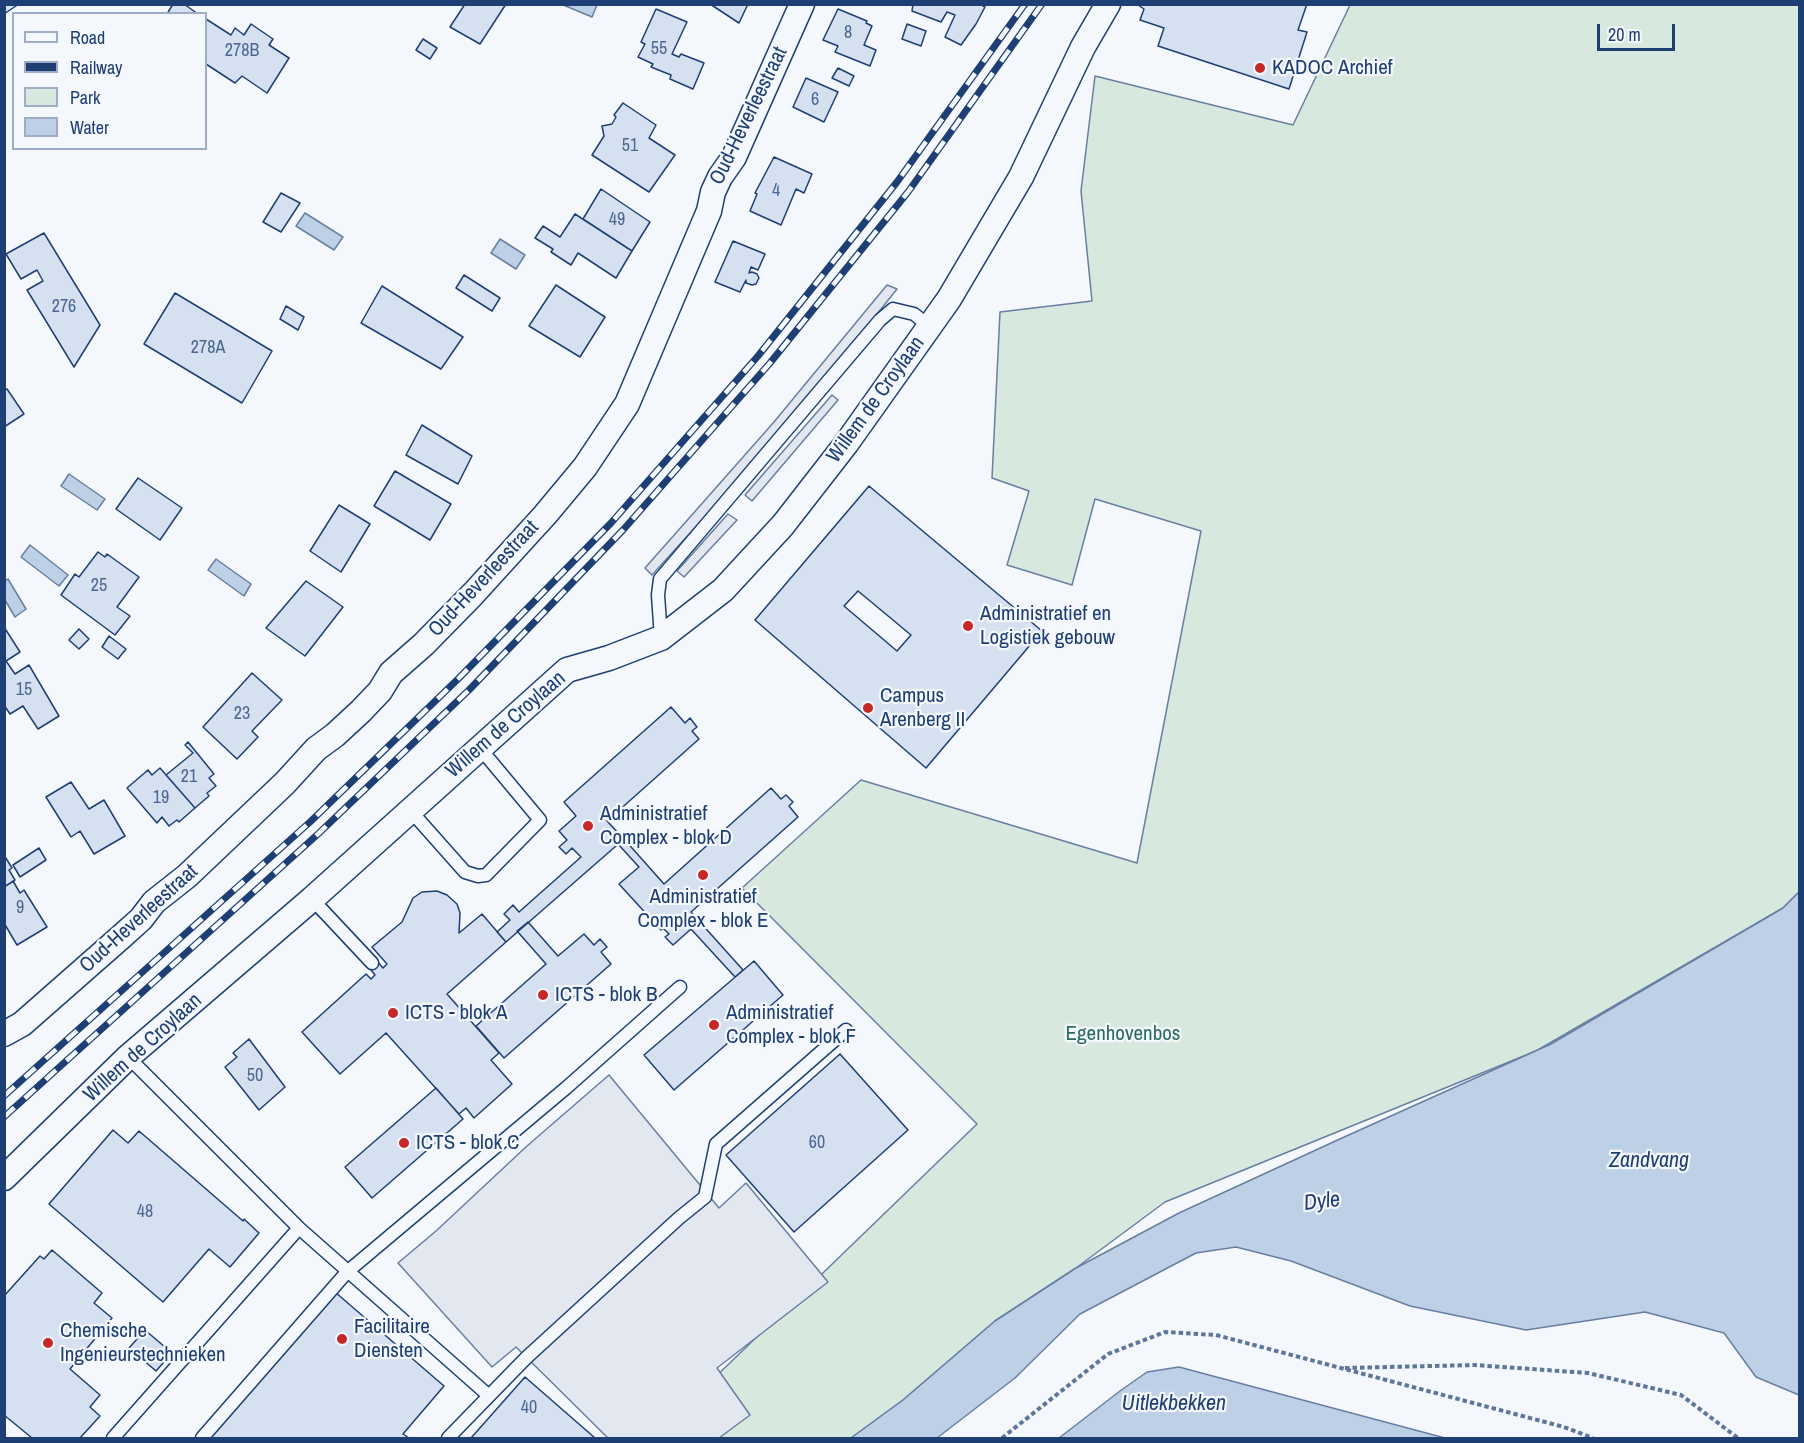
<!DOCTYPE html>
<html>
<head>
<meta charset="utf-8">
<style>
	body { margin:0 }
	#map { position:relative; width:1804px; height:1443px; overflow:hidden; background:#f4f7fb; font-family:"Archivo Narrow",sans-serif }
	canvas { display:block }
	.frame { position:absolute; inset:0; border:6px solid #1d3f73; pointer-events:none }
	.legend { position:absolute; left:12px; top:12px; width:195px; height:138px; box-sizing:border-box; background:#f4f7fb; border:2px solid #9eadc5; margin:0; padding:8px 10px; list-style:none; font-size:18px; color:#1d3f73 }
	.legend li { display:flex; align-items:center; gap:12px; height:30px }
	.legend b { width:30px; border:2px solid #9eadc5 }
	.scale { position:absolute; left:1597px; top:24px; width:78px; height:27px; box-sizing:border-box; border:3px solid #1d3f73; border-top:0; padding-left:8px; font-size:18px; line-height:21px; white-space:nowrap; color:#1d3f73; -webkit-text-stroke:4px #f4f7fb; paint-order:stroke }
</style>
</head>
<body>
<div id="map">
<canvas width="1804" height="1443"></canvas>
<div class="frame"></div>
<ul class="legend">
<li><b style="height:8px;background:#f4f7fb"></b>Road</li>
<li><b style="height:8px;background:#1d3f73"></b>Railway</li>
<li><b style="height:16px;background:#d7e8df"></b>Park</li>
<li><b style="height:16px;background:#bed0e5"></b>Water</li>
</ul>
<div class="scale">20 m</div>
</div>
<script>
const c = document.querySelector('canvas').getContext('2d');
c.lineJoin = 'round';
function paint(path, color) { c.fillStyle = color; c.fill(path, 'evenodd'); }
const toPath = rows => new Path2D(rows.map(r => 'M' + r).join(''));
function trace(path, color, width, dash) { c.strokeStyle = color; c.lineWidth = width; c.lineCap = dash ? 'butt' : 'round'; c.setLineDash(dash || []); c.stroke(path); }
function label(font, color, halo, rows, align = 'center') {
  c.font = font + ' "Archivo Narrow",sans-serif'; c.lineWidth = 4.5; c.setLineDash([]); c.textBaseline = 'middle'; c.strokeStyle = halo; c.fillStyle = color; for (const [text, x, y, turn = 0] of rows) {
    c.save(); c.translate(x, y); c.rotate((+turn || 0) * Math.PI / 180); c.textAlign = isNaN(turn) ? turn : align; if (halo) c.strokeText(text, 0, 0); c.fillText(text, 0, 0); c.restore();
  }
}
const green = toPath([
	[1350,5,1799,5,1799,892,1783,908,1536,1051,1165,1202,1076,1268,995,1321,903,1400,851,1438,656,1438,706,1386,977,1124,742,888,861,780,1137,863,1201,531,1095,499,1072,585,1007,565,1029,491,992,478,1000,312,1092,301,1081,191,1095,76,1293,125,1350,5]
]);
paint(green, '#d7e8df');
trace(green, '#687fa3', 1.5);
const parking = toPath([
	[887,285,897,289,845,354,719,501,652,575,645,568,774,422,887,285],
	[832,395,838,400,752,501,745,495,832,395],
	[728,514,737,520,684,577,677,571,728,514],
	[609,1075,719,1208,746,1183,828,1282,717,1368,750,1415,719,1438,608,1438,516,1347,492,1367,398,1263,436,1231,527,1146,609,1075]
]);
paint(parking, '#e3e8f0');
trace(parking, '#687fa3', 1.5);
const water = toPath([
	[561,4,597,4,597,5,592,17,561,4],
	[305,213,343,237,334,250,296,226,305,213],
	[500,239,525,255,516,269,491,253,500,239],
	[69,474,105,499,97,510,61,486,69,474],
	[30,545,68,575,59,586,21,557,30,545],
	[216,559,251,584,244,596,208,570,216,559],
	[8,579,26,609,15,617,5,600,5,581,8,579],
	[1799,892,1799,1395,1756,1377,1724,1333,1645,1312,1526,1330,1410,1306,1291,1261,1236,1247,1196,1253,1080,1314,1015,1378,937,1438,851,1438,903,1400,995,1321,1076,1268,1179,1213,1342,1138,1551,1044,1783,908,1799,892],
	[1179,1367,1445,1438,1059,1438,1120,1391,1147,1372,1179,1367]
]);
paint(water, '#bed0e5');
trace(water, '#687fa3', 1.5);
const building = toPath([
	[4,4,19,4,4,14,4,4],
	[173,4,184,4,198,14,167,14,173,4],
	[465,4,506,4,480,44,450,27,465,4],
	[710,4,748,4,739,23,710,4],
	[913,4,980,4,985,7,976,24,961,45,945,37,955,15,947,12,941,22,912,11,913,4],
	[1307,4,1298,30,1307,32,1289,89,1158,46,1164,28,1140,20,1144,9,1138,5,1307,4],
	[656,9,687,22,672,54,679,57,681,54,704,63,693,89,670,79,671,75,651,67,653,64,638,57,645,44,641,42,656,9],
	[838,9,867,21,866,23,872,26,864,45,876,50,870,66,835,52,838,46,823,40,838,9],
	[206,19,231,35,235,28,244,35,251,24,273,39,269,45,289,58,267,93,242,76,235,83,206,64,206,19],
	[907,24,926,31,921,46,902,39,907,24],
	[423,39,437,48,430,59,416,50,423,39],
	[838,68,854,76,849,86,832,78,838,68],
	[806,78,838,92,824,122,793,107,806,78],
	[623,103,656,125,649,138,675,155,649,192,592,155,604,136,602,126,612,124,616,117,614,115,623,103],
	[774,157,812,174,804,193,796,189,781,225,750,211,757,194,755,193,774,157],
	[601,189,650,222,632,251,583,219,601,189],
	[281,193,300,203,281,232,263,222,281,193],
	[575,214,632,251,616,278,578,253,571,265,551,252,553,249,535,238,543,226,560,237,575,214],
	[44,233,100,325,74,367,27,290,43,281,37,270,21,279,6,254,44,233],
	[733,241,765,254,758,270,751,267,749,273,752,272,757,274,759,278,756,284,752,285,746,283,746,280,740,292,715,282,733,241],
	[464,275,500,298,492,311,456,288,464,275],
	[556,285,605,317,580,357,529,326,556,285],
	[382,286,463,337,441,369,361,323,382,286],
	[175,293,272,351,242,403,144,344,175,293],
	[286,306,304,317,298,330,280,319,286,306],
	[7,389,24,414,4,427,4,390,7,389],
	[422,425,472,456,458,484,406,455,422,425],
	[395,471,451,504,430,540,374,506,395,471],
	[138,478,182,508,160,540,116,509,138,478],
	[869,486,1042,631,926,768,755,620,869,486],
	[858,591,911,635,897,651,844,606,858,591],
	[339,505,370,524,341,572,310,551,339,505],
	[98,552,105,557,107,554,139,577,117,607,130,616,115,635,61,595,75,574,79,577,98,552],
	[306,581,343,607,305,656,266,628,306,581],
	[4,627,20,652,6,661,15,674,29,665,59,716,38,729,23,706,10,714,4,705,4,627],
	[79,629,89,639,79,649,69,640,79,629],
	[109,636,126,649,118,659,102,647,109,636],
	[252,673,282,700,252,731,258,737,237,759,203,727,252,673],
	[671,707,685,723,690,718,697,727,692,731,699,739,607,821,624,839,506,942,497,932,510,920,504,914,513,905,519,912,581,857,572,848,566,854,559,847,567,840,559,831,576,816,564,802,671,707],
	[188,742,214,774,209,778,216,786,207,793,209,796,195,808,166,775,193,753,185,745,188,742],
	[160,768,195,808,179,822,177,820,169,826,162,817,157,823,127,788,148,770,152,775,160,768],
	[71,782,89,809,104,800,125,836,94,854,80,831,71,837,46,797,71,782],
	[771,788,781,799,786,795,793,802,789,806,798,817,691,912,743,970,735,977,691,929,673,945,665,937,669,934,663,928,661,930,619,884,639,867,618,844,624,839,664,884,771,788],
	[39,848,46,860,20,877,13,865,39,848],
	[4,855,12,868,9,870,15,880,4,887,4,855],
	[13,881,20,893,24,890,47,927,17,945,4,923,4,887,13,881],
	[437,891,447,895,457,904,460,913,459,933,482,914,506,942,447,994,499,1053,491,1060,512,1084,474,1118,466,1108,459,1114,386,1033,340,1074,302,1032,366,974,371,979,375,975,368,966,376,960,383,968,387,964,372,947,402,922,413,898,422,892,437,891],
	[528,922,558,956,584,934,594,945,600,939,607,947,601,952,611,964,504,1058,476,1026,546,964,517,931,528,922],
	[754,961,783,995,674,1090,644,1055,754,961],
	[249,1039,285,1087,259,1110,225,1067,237,1057,233,1053,249,1039],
	[840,1054,908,1130,794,1232,726,1155,840,1054],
	[436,1088,463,1119,372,1198,345,1167,436,1088],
	[113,1130,128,1143,139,1131,243,1221,244,1219,259,1233,230,1267,209,1249,163,1302,49,1204,113,1130],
	[52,1250,102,1293,94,1303,112,1318,70,1369,100,1395,90,1407,100,1416,80,1438,32,1438,4,1415,4,1296,40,1256,44,1259,52,1250],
	[335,1292,444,1386,403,1434,409,1438,208,1438,335,1292],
	[145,1330,172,1353,156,1371,129,1348,145,1330],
	[525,1377,595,1438,471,1438,525,1377]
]);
paint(building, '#d5e0f0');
trace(building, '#1d3f73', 1.5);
const lane = toPath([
	[661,638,658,595,660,579,880,320,893,309,914,314,929,326],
	[410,810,465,872,478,876,486,875,540,820,479,747],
	[312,899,372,963],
	[128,1057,299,1228,488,1395],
	[113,1438,299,1228],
	[202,1438,347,1272,566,1088,680,987],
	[448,1438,526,1358,679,1218,705,1197,716,1144,846,1030]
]);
const street = toPath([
	[4,1034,22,1024,121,937,141,919,154,902,187,876,285,783,316,749,335,735,361,711,380,691,391,673,424,644,473,594,545,515,585,467,627,404,709,211,713,192,720,177,734,157,802,4],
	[4,1178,128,1057,312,899,567,670,609,658,661,638,723,590,783,525,846,444,949,299,1021,177,1083,47,1108,4]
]);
trace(lane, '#1d3f73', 15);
trace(street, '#1d3f73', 27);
trace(toPath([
	[1345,1368,1475,1365,1588,1373,1681,1395,1738,1438],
	[1002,1438,1108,1354,1165,1332,1216,1335,1564,1427,1593,1438]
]), '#5e769c', 4, [4.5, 3]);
trace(lane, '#f4f7fb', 12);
trace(street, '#f4f7fb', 24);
const rail = toPath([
	[4,1096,310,822,458,679,611,523,758,356,897,182,1025,4],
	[4,1117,318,834,469,690,623,530,770,363,908,192,1042,4]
]);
trace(rail, '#1d3f73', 7);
trace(rail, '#f4f7fb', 4.5, [14]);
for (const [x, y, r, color] of [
	[1260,68,6,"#c62828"],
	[968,626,6,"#c62828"],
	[868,708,6,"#c62828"],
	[588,826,6,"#c62828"],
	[703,875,6,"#c62828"],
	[543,995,6,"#c62828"],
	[393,1013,6,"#c62828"],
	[714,1025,6,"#c62828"],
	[404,1143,6,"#c62828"],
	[342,1339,6,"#c62828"],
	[48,1343,6,"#c62828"]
]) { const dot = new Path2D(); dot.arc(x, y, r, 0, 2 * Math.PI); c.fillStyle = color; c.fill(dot); trace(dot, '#f4f7fb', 2); }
label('18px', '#4b6792', null, [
	["8",848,33],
	["55",659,49],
	["278B",242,51],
	["6",815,100],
	["51",630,146],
	["4",776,191],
	["49",617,220],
	["276",64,307],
	["278A",208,348],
	["25",99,586],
	["15",24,690],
	["23",242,714],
	["21",189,777],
	["19",161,798],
	["9",20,908],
	["50",255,1076],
	["60",817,1143],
	["48",145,1212],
	["40",529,1408]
]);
label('21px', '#1d3f73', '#f4f7fb', [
	["KADOC Archief",1272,68],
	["Administratief en",980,614],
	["Logistiek gebouw",980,638],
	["Campus",880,696],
	["Arenberg II",880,720],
	["Administratief",600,814],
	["Complex - blok D",600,838],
	["Administratief",703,897,"center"],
	["Complex - blok E",703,921,"center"],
	["ICTS - blok B",555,995],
	["ICTS - blok A",405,1013],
	["Administratief",726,1013],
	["Complex - blok F",726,1037],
	["ICTS - blok C",416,1143],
	["Facilitaire",354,1327],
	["Diensten",354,1351],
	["Chemische",60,1331],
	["Ingenieurstechnieken",60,1355]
], 'left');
label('21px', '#1d3f73', '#f4f7fb', [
	["Oud-Heverleestraat",749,116,-64],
	["Willem de Croylaan",876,400,-54],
	["Oud-Heverleestraat",484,579,-47],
	["Willem de Croylaan",506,725,-41],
	["Oud-Heverleestraat",139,919,-42],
	["Willem de Croylaan",143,1048,-42]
]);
label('21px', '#2c6c60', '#f4f7fb', [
	["Egenhovenbos",1123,1034]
]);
label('italic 22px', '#1d3f73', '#f4f7fb', [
	["Zandvang",1649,1161],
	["Dyle",1322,1202,-7],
	["Uitlekbekken",1174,1404]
]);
</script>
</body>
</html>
